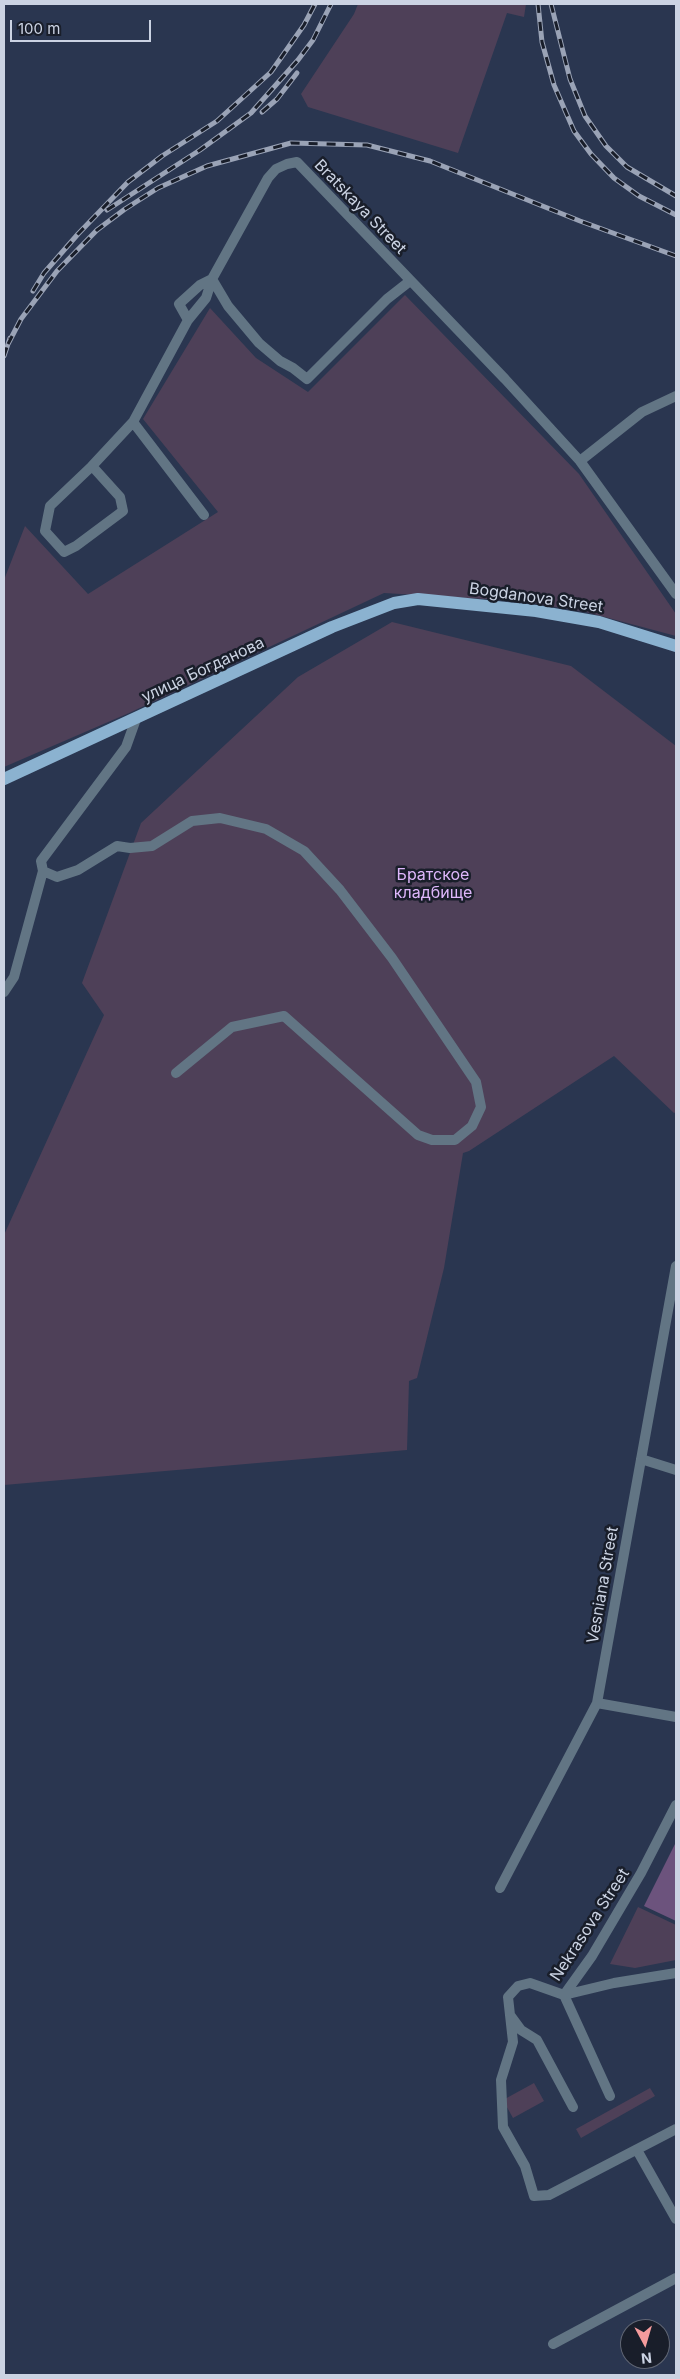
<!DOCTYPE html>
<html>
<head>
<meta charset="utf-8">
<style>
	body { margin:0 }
	#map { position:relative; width:680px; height:2379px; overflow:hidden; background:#2a3650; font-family:Inter,sans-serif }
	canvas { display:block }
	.frame { position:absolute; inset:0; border:5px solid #cbd3e3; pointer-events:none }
	.north { position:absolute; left:620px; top:2319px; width:50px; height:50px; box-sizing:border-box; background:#191e2a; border:1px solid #606674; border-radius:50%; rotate:174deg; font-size:14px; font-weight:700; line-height:20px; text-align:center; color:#cbd3e3 }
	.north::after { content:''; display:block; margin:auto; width:18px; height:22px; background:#f59b9c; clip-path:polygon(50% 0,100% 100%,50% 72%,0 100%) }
	.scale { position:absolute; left:10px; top:20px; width:141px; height:22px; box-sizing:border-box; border:2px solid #cbd3e3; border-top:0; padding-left:6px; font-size:15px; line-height:18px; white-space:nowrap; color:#cbd3e3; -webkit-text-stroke:4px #191e2a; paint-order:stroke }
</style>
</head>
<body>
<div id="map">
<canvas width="680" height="2379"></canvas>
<div class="frame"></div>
<div class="north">N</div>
<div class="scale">100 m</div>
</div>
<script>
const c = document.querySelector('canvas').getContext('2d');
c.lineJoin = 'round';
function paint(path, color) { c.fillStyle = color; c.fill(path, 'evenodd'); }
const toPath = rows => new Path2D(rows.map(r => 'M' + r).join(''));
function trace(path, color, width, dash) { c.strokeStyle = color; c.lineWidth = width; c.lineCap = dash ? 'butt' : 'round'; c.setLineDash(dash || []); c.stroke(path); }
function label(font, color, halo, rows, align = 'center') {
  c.font = font + ' Inter,sans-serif'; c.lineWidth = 5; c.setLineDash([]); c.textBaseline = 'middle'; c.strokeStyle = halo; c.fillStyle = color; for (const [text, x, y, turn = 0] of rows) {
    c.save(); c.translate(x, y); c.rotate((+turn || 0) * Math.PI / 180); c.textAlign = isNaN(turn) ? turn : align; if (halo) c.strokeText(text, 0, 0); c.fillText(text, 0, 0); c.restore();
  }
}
paint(toPath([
	[358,4,526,4,524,17,507,13,458,153,308,107,301,94,354,14],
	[405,295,579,474,676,614,676,636,586,612,520,601,384,593,129,713,4,767,4,580,25,526,88,594,218,512,143,419,210,308,256,358,308,392],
	[392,622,571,666,676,746,676,1112,674,1113,614,1056,469,1151,463,1153,444,1268,417,1378,409,1381,407,1450,4,1485,4,1235,104,1015,82,983,141,823,298,677],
	[638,1907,676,1925,676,1960,635,1968,610,1964],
	[534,2083,544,2101,513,2118,503,2100],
	[650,2088,655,2096,581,2138,576,2129]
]), '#4e4058');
paint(toPath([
	[676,1842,676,1921,644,1906]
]), '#6c537d');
trace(toPath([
	[410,281,387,299,307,379,293,368,280,361,259,343,228,306,212,279,268,178,276,169,287,164,297,162,505,379,580,461,676,594],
	[188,320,179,304,200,285,212,279],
	[133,422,204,515],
	[580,461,642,412,676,396],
	[92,466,50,506,45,531,64,552,76,546,123,511,120,497,92,466,133,422,188,320,206,298,212,279],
	[136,719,126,747,41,861,43,871,57,877,78,870,117,846,130,848,152,846,192,821,220,818,266,829,304,851,340,890,392,958,476,1082,481,1107,472,1126,455,1140,432,1140,418,1135,284,1016,232,1027,176,1073],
	[4,992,14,977,43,871],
	[641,1459,676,1470],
	[597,1703,676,1717],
	[500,1888,597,1703,676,1266],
	[564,1995,592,1956,641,1873,676,1805],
	[564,1995,610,2096],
	[510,2015,513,2042,501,2080,503,2127,525,2166,534,2196,549,2195,676,2129],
	[573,2107,537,2040,521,2030,510,2015,508,1997,518,1986,530,1983,564,1995,614,1983,676,1973],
	[637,2150,676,2219],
	[553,2344,676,2278]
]), '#627584', 10);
trace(toPath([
	[4,779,332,627,394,603,418,599,536,611,599,622,676,646]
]), '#8bb2d0', 12);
const rail = toPath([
	[538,4,542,42,554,85,574,131,591,154,614,178,639,196,676,215],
	[551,4,570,79,585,116,606,146,627,167,676,196],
	[262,112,277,99,297,73],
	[107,210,200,150,251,113,298,60,313,40,331,4],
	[33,291,44,273,78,234,128,182,162,156,217,121,271,72,304,25,315,4],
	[8,344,21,319,57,271,97,230,125,209,158,188,207,166,291,143,367,145,430,161,580,221,676,256],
	[4,356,10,338]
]);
trace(rail, '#9aa3b6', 5);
trace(rail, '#191e2a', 3, [9]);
label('16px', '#cbd3e3', '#191e2a', [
	["Bratskaya Street",360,207,46],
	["Bogdanova Street",536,598,8],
	["улица Богданова",203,670,-25],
	["Vesniana Street",603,1585,-80],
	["Nekrasova Street",590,1925,-57]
]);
label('16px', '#deb7fb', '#191e2a', [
	["Братское",433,875],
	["кладбище",433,893]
]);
</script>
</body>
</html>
